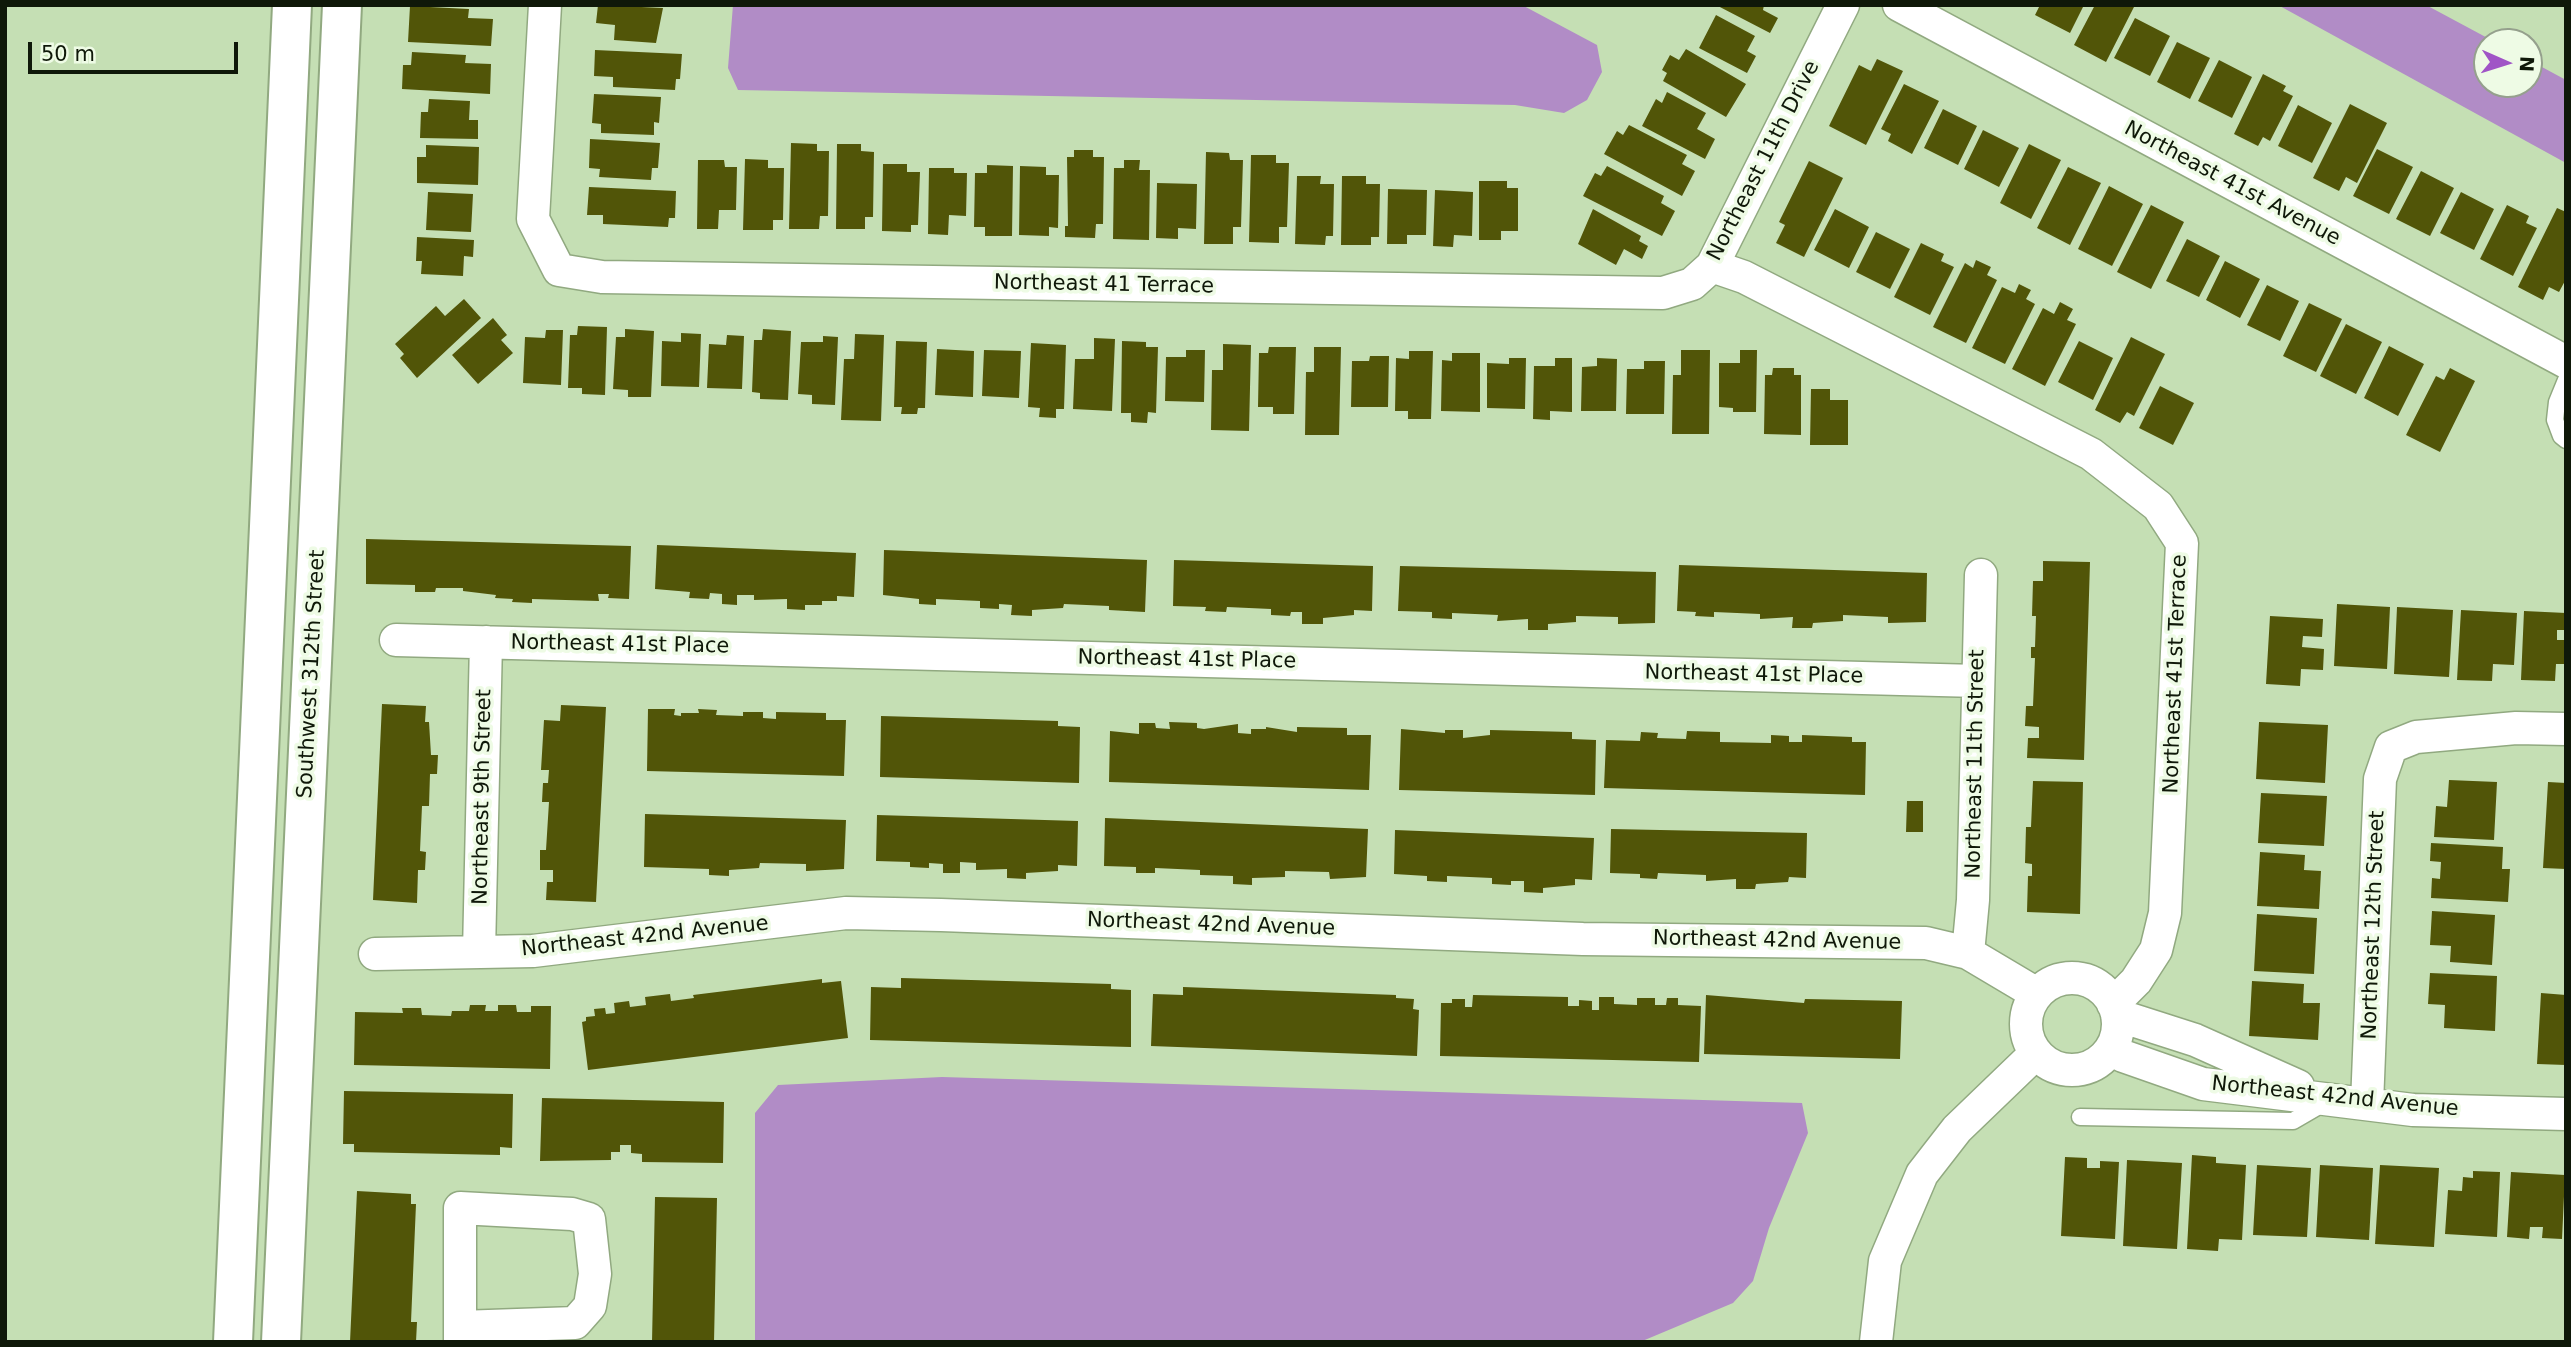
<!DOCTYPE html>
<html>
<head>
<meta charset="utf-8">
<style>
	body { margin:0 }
	#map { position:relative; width:2571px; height:1347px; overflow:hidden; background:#c5dfb4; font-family:"DejaVu Sans",sans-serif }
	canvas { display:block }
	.frame { position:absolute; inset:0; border:7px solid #0f1809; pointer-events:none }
	.north { position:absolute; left:2473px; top:28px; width:70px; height:70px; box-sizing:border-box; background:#eefbe5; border:2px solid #95a08d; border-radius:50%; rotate:93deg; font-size:19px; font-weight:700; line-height:28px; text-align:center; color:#0f1809 }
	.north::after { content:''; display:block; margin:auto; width:24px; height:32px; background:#a054c6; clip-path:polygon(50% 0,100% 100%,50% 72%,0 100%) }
	.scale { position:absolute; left:28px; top:42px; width:210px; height:32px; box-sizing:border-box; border:4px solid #0f1809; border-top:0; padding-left:9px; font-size:21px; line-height:24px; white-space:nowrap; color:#0f1809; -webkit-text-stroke:5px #eefbe5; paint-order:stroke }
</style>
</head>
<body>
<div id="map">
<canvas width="2571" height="1347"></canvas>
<div class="frame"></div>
<div class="north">N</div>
<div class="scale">50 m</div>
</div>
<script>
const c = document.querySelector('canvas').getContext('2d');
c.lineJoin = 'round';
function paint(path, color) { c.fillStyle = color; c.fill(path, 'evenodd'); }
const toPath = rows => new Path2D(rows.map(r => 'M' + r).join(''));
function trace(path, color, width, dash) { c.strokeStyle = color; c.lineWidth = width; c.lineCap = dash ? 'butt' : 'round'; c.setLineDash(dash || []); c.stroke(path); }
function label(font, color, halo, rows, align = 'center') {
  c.font = font + ' "DejaVu Sans",sans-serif'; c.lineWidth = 7; c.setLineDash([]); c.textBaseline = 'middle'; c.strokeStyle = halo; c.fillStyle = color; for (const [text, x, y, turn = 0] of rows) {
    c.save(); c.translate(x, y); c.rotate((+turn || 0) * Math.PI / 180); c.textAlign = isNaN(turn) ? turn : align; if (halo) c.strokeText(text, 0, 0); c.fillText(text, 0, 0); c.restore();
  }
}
paint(toPath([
	[733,5,1522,5,1597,45,1602,72,1587,100,1564,113,1515,105,738,90,728,68],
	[2278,5,2426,5,2495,42,2487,42,2487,84,2529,84,2529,60,2566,80,2566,163],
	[942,1077,1802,1103,1808,1133,1769,1228,1753,1281,1733,1303,1640,1342,755,1342,755,1113,778,1085]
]), '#b18cc6');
paint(toPath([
	[598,5,663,8,656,43,614,40,615,25,596,23],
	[1716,5,1764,5,1763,10,1778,18,1770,33],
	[2040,5,2084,5,2070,33,2035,15],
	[2095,5,2135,5,2106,62,2074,45],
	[410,6,469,9,468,18,493,19,491,46,408,42],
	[1716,15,1755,36,1747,51,1756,56,1747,73,1699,48],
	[2135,18,2170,36,2150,76,2114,58],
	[2177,42,2210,58,2190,99,2157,82],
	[1686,49,1746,84,1726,117,1663,81,1667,73,1662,70,1670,55,1679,60],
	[595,50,682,54,680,79,676,79,675,90,613,87,613,77,594,76],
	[412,52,466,55,465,63,491,64,490,94,402,89,403,65,411,65],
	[1877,59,1903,71,1866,145,1829,126,1859,65,1871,71],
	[2219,60,2252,77,2232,118,2198,101],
	[2263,74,2286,86,2283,91,2293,96,2270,141,2263,137,2258,146,2234,134],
	[1904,84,1939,101,1912,154,1888,141,1891,134,1881,129],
	[1667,92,1706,113,1697,129,1715,139,1705,159,1642,126,1656,99,1662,103],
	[594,94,661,97,659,123,654,122,654,135,601,133,601,124,592,123],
	[429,99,470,101,469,120,478,120,478,139,420,138,421,112,428,112],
	[2350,104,2387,123,2357,183,2346,177,2339,191,2313,178],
	[2298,105,2332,123,2312,163,2278,146],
	[1943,109,1977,126,1958,165,1924,148],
	[1629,125,1687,155,1682,164,1695,171,1682,196,1604,154,1617,131,1623,135],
	[1983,130,2019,148,1999,187,1964,169],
	[590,139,660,143,658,168,652,168,651,180,599,177,600,169,589,168],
	[791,143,817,144,817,151,829,151,828,216,820,216,819,229,789,229],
	[837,144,861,144,861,151,874,152,873,217,865,217,865,229,836,229],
	[2029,144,2061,160,2031,219,2000,203],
	[426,145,479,147,478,185,417,183,417,157,426,157],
	[2377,149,2413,167,2389,214,2353,196],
	[1074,150,1093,150,1093,157,1104,157,1103,224,1096,224,1095,238,1065,237,1065,226,1068,226,1067,157,1074,157],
	[1206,152,1229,153,1230,160,1243,160,1241,227,1233,227,1233,244,1204,244],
	[1251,155,1276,155,1276,163,1289,163,1287,227,1279,227,1279,243,1249,242],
	[745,159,768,160,768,168,784,168,783,220,773,220,773,230,743,230],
	[698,160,724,160,725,167,737,167,736,210,719,210,718,229,697,229],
	[1124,160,1140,160,1139,170,1150,170,1149,240,1113,239,1114,168,1124,168],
	[1809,161,1843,178,1804,257,1776,243,1785,225,1779,222],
	[883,164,907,164,907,172,920,172,918,225,911,225,911,232,882,231],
	[987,165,1013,166,1012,236,985,236,985,227,974,227,975,173,987,173],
	[1020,166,1046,167,1046,175,1059,175,1058,228,1049,227,1049,236,1019,235],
	[1607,166,1664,196,1661,203,1675,211,1662,236,1583,196,1595,173,1601,176],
	[2068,167,2101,183,2070,245,2037,228],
	[929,168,954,168,954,173,967,173,966,216,949,215,948,235,928,234],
	[2421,171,2454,188,2430,236,2396,219],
	[1297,176,1321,176,1320,184,1334,184,1333,236,1326,236,1325,245,1295,244],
	[1342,176,1366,176,1366,184,1380,184,1379,237,1371,237,1371,245,1341,245],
	[1479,181,1507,181,1507,188,1518,188,1518,231,1501,231,1501,240,1479,240],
	[1157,183,1197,184,1196,229,1178,228,1178,239,1156,238],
	[2109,186,2143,204,2112,266,2078,249],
	[589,187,676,191,675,218,669,218,668,227,603,224,603,215,587,215],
	[1388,189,1427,190,1426,235,1407,235,1407,244,1387,244],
	[1435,190,1473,192,1472,236,1454,235,1453,247,1433,246],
	[428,192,473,194,471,232,426,230],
	[2461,192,2494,209,2474,250,2440,233],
	[2151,205,2184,222,2151,289,2117,272],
	[2507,205,2529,216,2526,223,2537,228,2513,276,2480,259],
	[2557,208,2566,212,2566,279,2559,292,2549,287,2543,300,2518,287],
	[1593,209,1641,236,1639,241,1648,246,1642,259,1624,249,1616,265,1578,244],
	[1835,209,1869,227,1849,268,1814,250],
	[1876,232,1910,249,1890,289,1856,272],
	[417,237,474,240,473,257,464,256,463,276,421,274,422,261,416,261],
	[2187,239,2220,256,2199,297,2166,281],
	[1921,243,1944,254,1941,261,1954,267,1930,315,1894,297],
	[1976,260,1991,267,1987,275,1997,280,1966,343,1933,327,1965,263,1973,268],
	[2225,261,2260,279,2240,318,2206,300],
	[2019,284,2031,290,2026,299,2035,304,2005,364,1972,348,2002,287,2015,293],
	[2267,285,2299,301,2280,341,2247,325],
	[464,299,481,318,417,378,400,358,404,354,395,344,436,306,445,316],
	[2060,302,2073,309,2067,320,2076,324,2045,386,2012,369,2043,308,2054,314],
	[2309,303,2342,319,2316,372,2283,356],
	[493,318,507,335,501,340,513,353,478,384,452,355],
	[2346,324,2382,342,2356,394,2320,376],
	[578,326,607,327,605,395,582,394,582,388,568,388,570,335,577,335],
	[625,329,654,331,651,397,628,397,628,390,613,389,616,337,625,337],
	[763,329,791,331,788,400,760,399,760,393,752,392,754,340,762,340],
	[546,330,563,330,561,385,523,383,525,337,545,338],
	[681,333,701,334,699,387,661,386,662,341,681,342],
	[855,334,884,335,881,421,841,420,844,359,854,359],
	[727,335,744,336,742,389,707,388,709,344,726,345],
	[823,336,838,337,835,405,812,404,812,395,798,394,801,342,823,342],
	[2131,337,2165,354,2134,416,2127,412,2120,423,2095,410],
	[1094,338,1115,339,1112,411,1073,409,1075,359,1094,359],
	[896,341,927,342,925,408,918,408,917,414,901,414,902,407,894,407],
	[1122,341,1146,342,1146,347,1158,347,1156,413,1148,412,1147,423,1131,422,1131,413,1121,413],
	[2079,341,2113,358,2093,400,2058,382],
	[1031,343,1066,345,1064,409,1056,409,1056,418,1039,417,1040,408,1028,407],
	[1223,344,1251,345,1249,431,1211,430,1212,370,1223,370],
	[2389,346,2424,364,2398,416,2364,398],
	[1269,347,1296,347,1294,414,1273,414,1273,407,1258,407,1259,353,1268,353],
	[1314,347,1341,347,1339,435,1305,435,1306,372,1314,372],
	[937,349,974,351,973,397,935,395],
	[984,350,1021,351,1019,398,982,396],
	[1186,350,1205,350,1204,402,1165,401,1166,357,1186,357],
	[1681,350,1710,350,1709,434,1672,434,1673,375,1681,375],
	[1740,350,1757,350,1756,412,1733,412,1733,408,1719,407,1719,363,1740,363],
	[1409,351,1433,351,1431,419,1408,419,1408,411,1395,411,1396,358,1409,359],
	[1452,353,1480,353,1480,412,1441,411,1442,360,1452,361],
	[1370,356,1389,356,1388,407,1351,407,1352,361,1369,361],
	[1509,358,1526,358,1525,409,1487,408,1487,363,1509,364],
	[1555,358,1572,358,1572,412,1550,411,1550,420,1533,419,1534,366,1555,366],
	[1597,358,1617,359,1616,411,1581,411,1582,367,1597,366],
	[1644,361,1665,361,1664,414,1626,414,1627,369,1644,369],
	[1773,368,1794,368,1794,375,1801,375,1801,435,1764,434,1765,375,1772,375],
	[2450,368,2475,381,2440,452,2406,435,2436,376,2444,380],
	[2160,386,2194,403,2173,445,2139,428],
	[1811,389,1830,389,1830,400,1848,400,1848,445,1810,445],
	[366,539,631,546,629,599,608,598,609,594,598,594,599,601,532,599,532,603,512,602,513,599,495,598,496,595,463,591,463,588,436,588,435,592,415,592,415,585,366,584],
	[657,545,856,553,854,597,837,596,837,601,822,601,822,605,805,605,805,610,787,609,787,599,754,600,754,595,737,595,737,605,722,604,722,594,710,593,709,599,689,598,690,592,655,589],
	[884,550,1147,560,1145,612,1109,610,1109,606,1064,604,1063,608,1032,610,1032,616,1011,615,1012,605,999,604,999,609,980,608,980,601,936,599,936,605,919,604,919,599,883,595],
	[1174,560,1373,566,1372,611,1354,610,1354,615,1323,618,1323,624,1302,624,1302,612,1291,612,1290,616,1271,615,1271,609,1227,607,1226,612,1205,611,1206,607,1173,606],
	[2043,561,2090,562,2084,760,2027,758,2028,738,2039,738,2039,727,2025,726,2026,706,2033,706,2035,658,2031,658,2031,647,2035,647,2036,616,2032,616,2033,581,2043,581],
	[1679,565,1927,573,1926,622,1888,623,1888,617,1843,615,1843,621,1813,623,1812,628,1792,628,1793,617,1760,619,1760,614,1714,612,1714,617,1695,616,1696,612,1677,611],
	[1400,566,1656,572,1655,623,1618,624,1618,617,1576,616,1576,622,1548,624,1548,630,1528,630,1528,619,1497,621,1498,615,1452,613,1452,619,1432,618,1432,612,1398,611],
	[2337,604,2390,607,2387,669,2334,666],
	[2397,607,2453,610,2449,677,2394,674],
	[2461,610,2517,613,2514,665,2493,664,2492,681,2457,680],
	[2524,611,2566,613,2566,630,2557,630,2557,640,2566,640,2566,664,2556,664,2555,681,2521,680],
	[2270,616,2323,619,2322,637,2303,636,2302,647,2324,649,2323,670,2301,669,2300,686,2266,684],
	[382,704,426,706,425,722,429,722,431,755,438,755,437,774,430,774,429,806,422,806,420,851,426,852,425,870,418,870,417,903,373,900],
	[561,705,606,707,596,902,546,900,547,882,553,882,553,870,540,870,540,850,546,850,549,802,542,802,543,783,548,783,549,770,541,770,544,720,560,721],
	[648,709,675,709,674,715,681,716,681,713,699,713,698,709,717,710,716,715,743,716,743,712,763,712,763,718,776,719,776,712,826,713,826,720,846,720,844,776,647,771],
	[881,716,1058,721,1058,726,1080,727,1079,783,880,777],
	[1169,722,1197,723,1197,728,1204,729,1238,724,1238,733,1251,734,1251,729,1266,729,1266,727,1297,732,1297,727,1347,728,1347,735,1371,735,1369,790,1109,782,1110,731,1139,734,1139,723,1155,723,1156,728,1170,729],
	[2259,722,2328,725,2325,783,2256,779],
	[1401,729,1445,733,1445,730,1463,730,1463,738,1490,735,1490,730,1572,732,1572,739,1596,740,1595,795,1399,790],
	[1687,731,1720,732,1720,742,1771,743,1771,735,1789,736,1789,742,1802,742,1802,735,1852,737,1852,742,1866,742,1865,795,1604,788,1606,740,1640,741,1641,732,1658,733,1657,738,1686,739],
	[2449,780,2497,782,2494,840,2434,837,2436,806,2447,807],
	[2033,781,2083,782,2080,914,2027,912,2028,876,2032,876,2032,864,2025,863,2026,827,2031,827],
	[2548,782,2566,783,2566,869,2543,868],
	[2261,793,2327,796,2324,846,2258,843],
	[1907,801,1923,801,1923,832,1906,832],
	[645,814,846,820,844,869,806,871,806,864,760,863,759,868,729,870,729,876,709,875,709,869,644,867],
	[877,815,1078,821,1077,866,1058,865,1058,871,1026,873,1026,879,1007,878,1007,869,976,870,976,863,960,862,960,873,943,873,943,864,929,863,929,868,910,867,910,862,876,861],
	[1105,818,1368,829,1366,877,1330,879,1329,872,1285,871,1285,877,1252,878,1252,885,1233,884,1233,876,1200,875,1200,870,1155,868,1155,873,1136,873,1136,867,1104,866],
	[1611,829,1807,833,1806,878,1789,877,1788,882,1756,884,1755,889,1736,889,1736,879,1706,881,1706,875,1658,873,1657,879,1640,878,1640,874,1610,873],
	[1395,830,1594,838,1592,880,1575,879,1575,885,1543,888,1543,893,1524,892,1524,881,1511,881,1511,885,1492,884,1492,878,1447,876,1447,882,1427,881,1427,876,1394,874],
	[2431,843,2503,847,2502,869,2510,869,2508,902,2431,898,2432,878,2440,879,2441,862,2430,861],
	[2260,852,2305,855,2304,870,2321,871,2319,909,2257,906],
	[2432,911,2495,915,2492,965,2450,962,2451,946,2430,945],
	[2257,914,2317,918,2314,974,2254,971],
	[2430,973,2497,976,2495,1031,2444,1028,2445,1005,2428,1004],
	[901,978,1111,984,1111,989,1131,990,1131,1047,870,1040,871,987,901,988],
	[822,979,822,983,841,981,848,1038,588,1070,582,1022,586,1021,586,1017,595,1016,594,1009,605,1008,606,1014,615,1013,614,1003,629,1001,630,1007,646,1005,645,997,670,994,671,1001,694,998,693,995],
	[2252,981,2304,984,2303,1003,2320,1003,2318,1040,2249,1036],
	[1183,987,1396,995,1396,998,1414,999,1413,1009,1419,1010,1417,1056,1151,1046,1153,994,1183,995],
	[2541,993,2566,995,2566,1065,2537,1064],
	[1473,995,1568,997,1568,1006,1579,1006,1579,1000,1592,1001,1592,1010,1599,1010,1599,997,1614,997,1614,1004,1637,1005,1637,998,1655,998,1655,1005,1666,1005,1667,998,1678,998,1678,1005,1701,1006,1699,1062,1440,1056,1441,1003,1452,1003,1452,999,1465,999,1465,1007,1472,1007],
	[1706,995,1804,1003,1805,999,1902,1001,1900,1059,1704,1054],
	[470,1005,486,1005,485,1011,498,1011,498,1005,516,1005,517,1012,531,1012,531,1006,551,1006,550,1069,354,1065,355,1012,403,1013,402,1008,421,1008,422,1015,451,1016,452,1011,469,1011],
	[344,1091,513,1094,512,1148,500,1147,500,1155,354,1152,354,1144,343,1144],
	[542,1098,724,1102,723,1163,642,1162,642,1154,631,1153,631,1145,620,1145,620,1152,611,1152,611,1160,540,1161],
	[2192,1155,2216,1157,2216,1163,2246,1165,2242,1240,2219,1239,2218,1251,2187,1249],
	[2065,1157,2087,1158,2087,1168,2100,1168,2100,1161,2119,1162,2115,1239,2061,1236],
	[2127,1160,2182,1163,2177,1249,2123,1246],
	[2257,1165,2311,1168,2307,1237,2253,1235],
	[2320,1165,2373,1168,2369,1240,2316,1237],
	[2380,1165,2439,1168,2434,1247,2375,1244],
	[2473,1171,2500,1172,2497,1237,2445,1234,2448,1190,2462,1191,2463,1177,2473,1178],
	[2511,1172,2565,1175,2562,1239,2542,1238,2543,1227,2530,1227,2529,1239,2507,1237],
	[357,1191,411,1194,411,1204,416,1204,411,1322,417,1322,416,1342,350,1342],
	[655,1197,717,1198,714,1342,652,1342]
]), '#515508');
const service = toPath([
	[2566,380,2557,402,2555,420,2561,436,2566,440],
	[2080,1117,2293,1121,2324,1103]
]);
const minor = toPath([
	[545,5,533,219,559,270,602,277,1663,293,1692,284,1712,266,1843,5],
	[1899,5,2566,362],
	[1712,266,1744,277,2091,454,2158,506,2182,543,2165,913,2156,950,2136,981,2113,1004],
	[396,640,1978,681],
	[479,952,486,642],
	[1968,953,1973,900,1981,575],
	[375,954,533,951,846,913,941,915,1583,939,1926,943,1968,953,2037,994],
	'2026 1024a46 46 0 1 1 92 0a46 46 0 1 1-92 0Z',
	[2117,1015,2195,1040,2298,1086],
	[2111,1049,2123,1056,2203,1084,2413,1110,2566,1114],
	[2367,1104,2380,779,2391,747,2416,737,2516,728,2566,729],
	[460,1342,460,1208,572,1214,589,1219,595,1274,590,1306,575,1323,460,1327],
	[1876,1342,1885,1261,1922,1174,1957,1129,2036,1053]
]);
const secondary = toPath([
	[233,1342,292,5],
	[281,1342,342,5]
]);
trace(service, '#91a980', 19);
trace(minor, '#91a980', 35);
trace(secondary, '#91a980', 42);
trace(service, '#fff', 16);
trace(minor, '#fff', 32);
trace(secondary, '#fff', 38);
label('21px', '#0f1809', '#eefbe5', [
	["Northeast 11th Drive",1764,161,-63],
	["Northeast 41st Avenue",2232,184,28],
	["Northeast 41 Terrace",1104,285,1],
	["Northeast 41st Place",620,645,1],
	["Northeast 41st Place",1187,660,1],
	["Southwest 312th Street",312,674,-87],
	["Northeast 41st Terrace",2176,674,-88],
	["Northeast 41st Place",1754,675,1],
	["Northeast 11th Street",1976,764,-89],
	["Northeast 9th Street",483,797,-89],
	["Northeast 42nd Avenue",1211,925,2],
	["Northeast 12th Street",2374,925,-88],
	["Northeast 42nd Avenue",645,937,-6],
	["Northeast 42nd Avenue",1777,941,1],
	["Northeast 42nd Avenue",2335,1097,6]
]);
</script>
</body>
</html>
